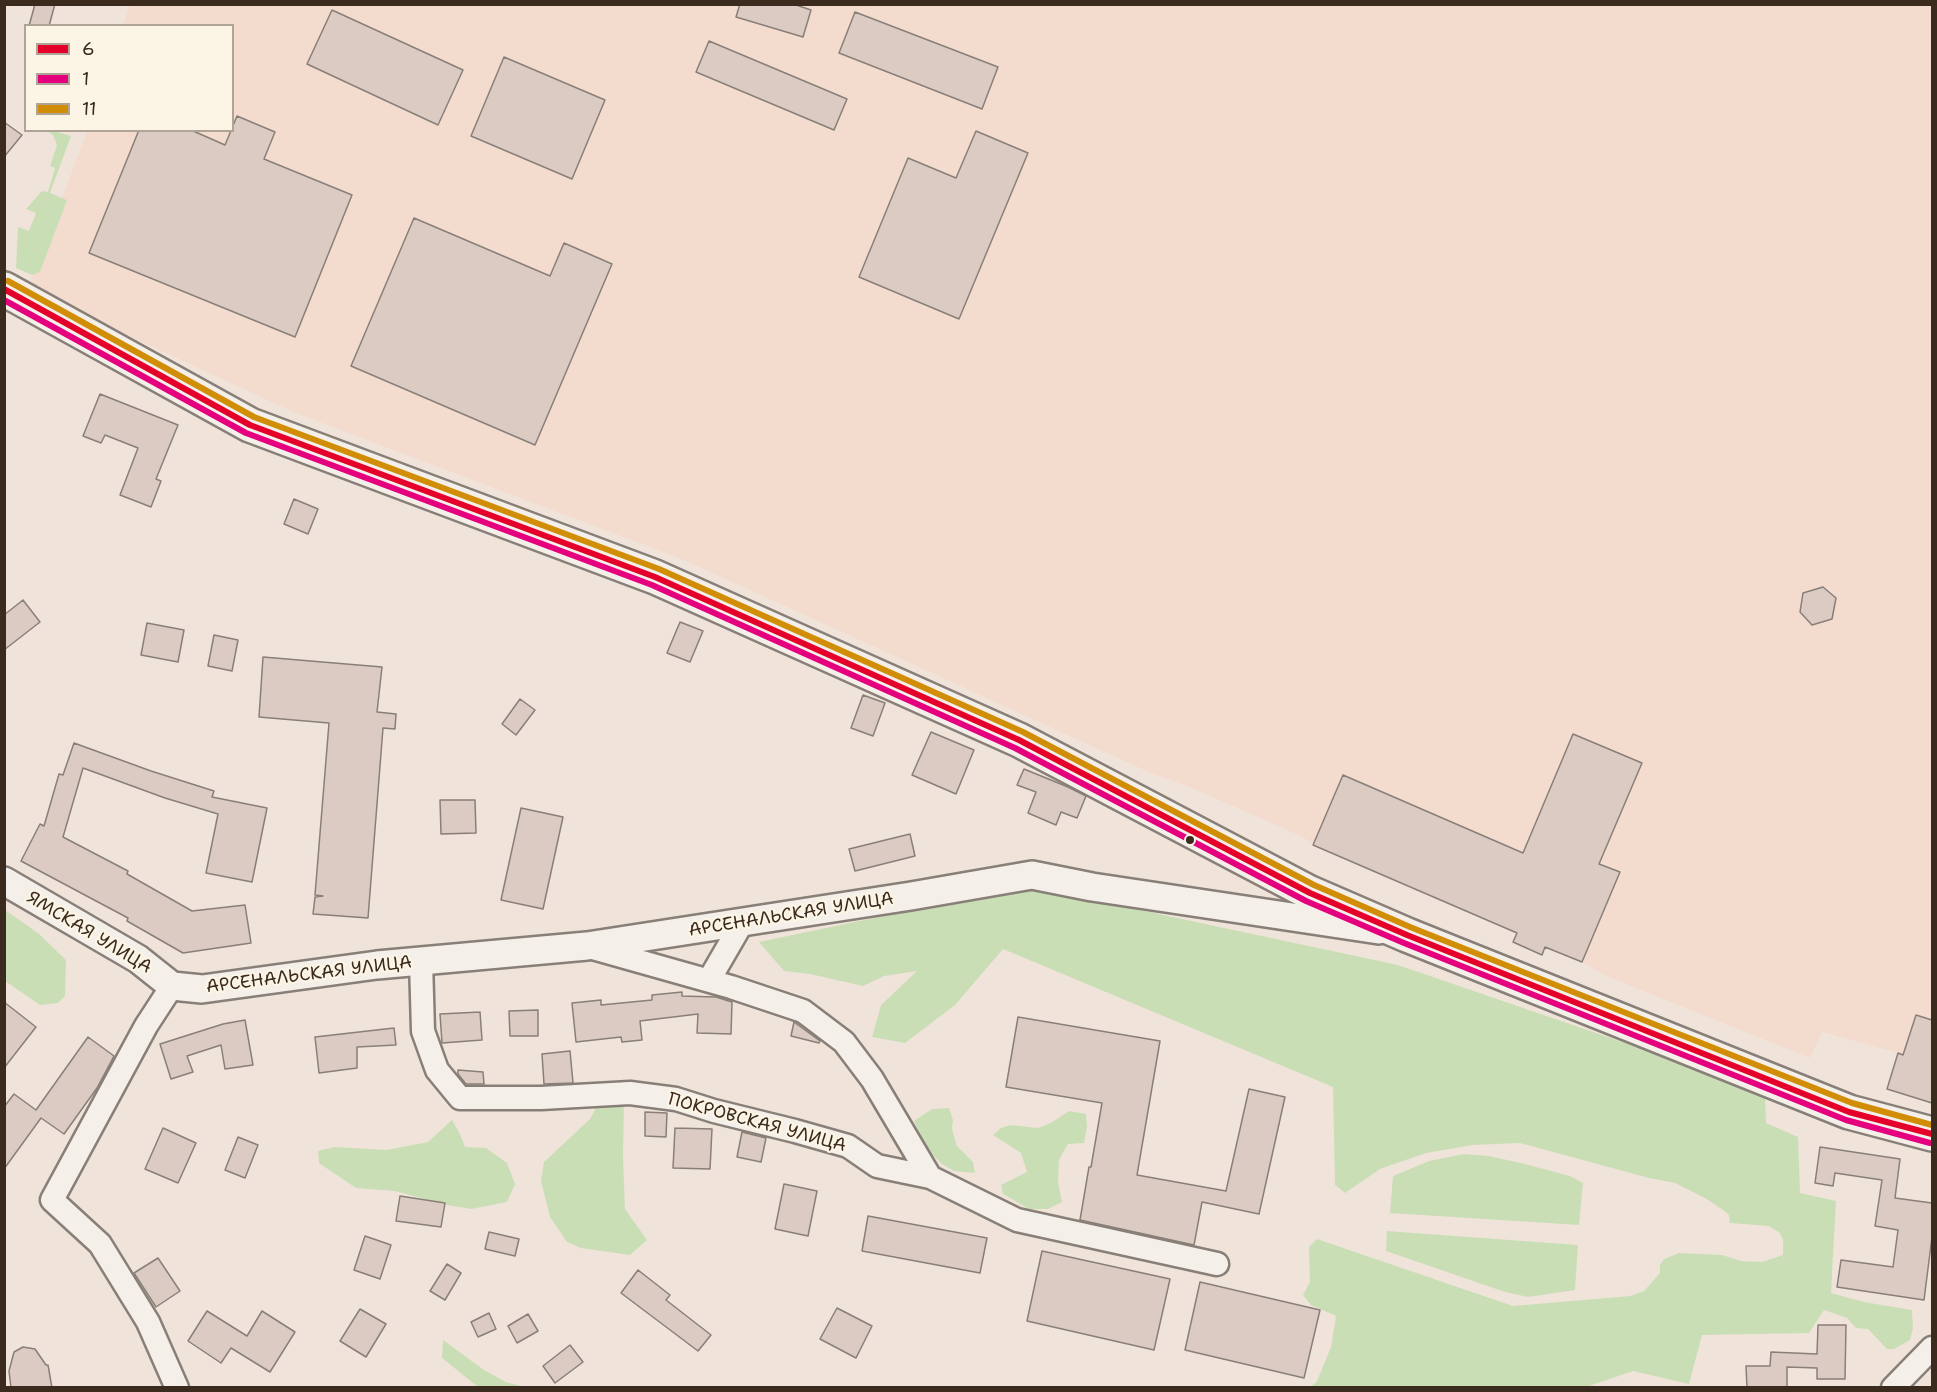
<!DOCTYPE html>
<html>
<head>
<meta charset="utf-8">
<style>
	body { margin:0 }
	#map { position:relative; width:1937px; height:1392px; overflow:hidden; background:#f0e4da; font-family:"Shantell Sans",sans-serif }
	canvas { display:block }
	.frame { position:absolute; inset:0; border:6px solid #3b2a1e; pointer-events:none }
	.legend { position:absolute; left:24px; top:24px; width:210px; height:108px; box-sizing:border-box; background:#fcf5e5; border:2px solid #afa495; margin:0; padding:8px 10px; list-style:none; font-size:18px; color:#3b2a1e }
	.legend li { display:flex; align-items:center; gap:12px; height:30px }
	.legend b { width:30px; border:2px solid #afa495 }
</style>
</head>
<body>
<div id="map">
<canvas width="1937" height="1392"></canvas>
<div class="frame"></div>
<ul class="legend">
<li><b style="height:8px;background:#e4002b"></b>6</li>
<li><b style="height:8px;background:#e5007d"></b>1</li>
<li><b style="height:8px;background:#d18d06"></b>11</li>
</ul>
</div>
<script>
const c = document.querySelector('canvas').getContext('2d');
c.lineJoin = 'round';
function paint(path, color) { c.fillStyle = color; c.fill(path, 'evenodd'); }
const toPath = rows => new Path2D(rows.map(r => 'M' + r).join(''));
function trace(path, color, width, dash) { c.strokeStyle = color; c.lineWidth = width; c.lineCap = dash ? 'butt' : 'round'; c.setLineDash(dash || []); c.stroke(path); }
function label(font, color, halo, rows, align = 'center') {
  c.font = font + ' "Shantell Sans",sans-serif'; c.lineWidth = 4.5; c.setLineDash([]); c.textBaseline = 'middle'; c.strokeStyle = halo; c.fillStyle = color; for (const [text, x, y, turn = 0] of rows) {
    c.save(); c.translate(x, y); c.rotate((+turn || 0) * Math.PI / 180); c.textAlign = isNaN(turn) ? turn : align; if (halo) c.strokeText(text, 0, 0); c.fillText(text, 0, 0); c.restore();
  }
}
paint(toPath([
	[130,5,1932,5,1932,1103,1887,1089,1898,1053,1822,1032,1810,1058,1606,976,1582,962,1545,947,1542,955,1513,942,1517,933,1313,845,1303,837,1187,786,1153,774,684,560,293,412,28,289,87,131,232,130,232,26,123,25]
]), '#f3dcce');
paint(toPath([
	[47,131,54,131,71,136,50,193,67,200,40,272,32,275,16,268,18,227,29,231,36,213,26,209,42,191,48,192,55,168,50,166,57,145,53,135],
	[1027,886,1398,965,1765,1091,1766,1123,1798,1137,1800,1193,1836,1201,1831,1293,1864,1302,1912,1310,1913,1328,1910,1340,1894,1349,1887,1349,1868,1329,1856,1328,1847,1318,1824,1310,1809,1333,1702,1335,1689,1384,1633,1371,1586,1387,1311,1387,1317,1381,1331,1347,1336,1316,1311,1305,1303,1295,1310,1282,1309,1247,1317,1239,1513,1306,1630,1296,1644,1291,1660,1273,1660,1265,1664,1259,1679,1253,1722,1255,1741,1261,1762,1262,1783,1255,1783,1240,1780,1233,1769,1226,1730,1223,1729,1215,1723,1210,1705,1198,1675,1183,1649,1178,1520,1143,1473,1145,1426,1153,1380,1169,1345,1193,1335,1185,1333,1087,1003,949,955,1005,905,1043,872,1037,881,1005,917,971,884,976,863,986,810,974,784,971,759,942],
	[5,910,38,933,66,960,65,996,58,1003,40,1005,5,981],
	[600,1100,624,1100,623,1157,625,1209,647,1240,630,1255,581,1248,567,1242,550,1217,541,1181,544,1162,590,1119],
	[949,1108,953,1120,952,1129,957,1146,973,1162,975,1173,954,1171,942,1164,927,1149,914,1121,932,1109],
	[1069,1111,1086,1114,1087,1127,1084,1143,1068,1144,1059,1160,1058,1182,1062,1202,1048,1209,1029,1209,1003,1194,1001,1185,1027,1172,1021,1153,993,1135,1001,1128,1010,1125,1038,1128,1051,1123],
	[452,1120,460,1134,465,1147,486,1148,507,1163,515,1184,507,1202,471,1209,447,1205,395,1191,356,1188,319,1163,318,1151,326,1149,335,1147,387,1150,428,1142],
	[1464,1154,1489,1156,1525,1164,1570,1176,1583,1183,1579,1225,1390,1213,1393,1176,1429,1161],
	[1387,1231,1578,1245,1575,1290,1528,1297,1505,1292,1386,1251],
	[443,1340,484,1370,506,1382,524,1387,478,1387,442,1358]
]), '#cadeb6');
const building = toPath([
	[35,4,55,4,49,26,29,26,35,4],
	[740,4,793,4,811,10,803,37,736,17,740,4],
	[332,10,463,70,438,125,307,64,332,10],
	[855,12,998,67,982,109,839,53,855,12],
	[709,41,847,99,834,130,696,72,709,41],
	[504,57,605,100,572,179,471,136,504,57],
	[237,116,275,132,264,159,352,195,295,337,89,253,139,130,191,130,225,145,237,116],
	[4,122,22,135,4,157,4,122],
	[976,131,1028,153,959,319,859,277,908,158,956,178,976,131],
	[414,218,550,276,564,243,612,264,535,445,351,366,414,218],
	[100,394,178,425,156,479,161,481,151,507,120,495,138,448,105,435,101,443,83,436,100,394],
	[294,499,318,509,308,534,284,524,294,499],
	[1823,587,1836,598,1832,619,1812,625,1800,612,1803,593,1823,587],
	[23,600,40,622,4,650,4,615,23,600],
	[680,622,703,631,690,662,667,653,680,622],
	[147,623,184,630,178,662,141,655,147,623],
	[214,635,238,640,232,671,208,666,214,635],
	[263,657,382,667,377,712,396,714,395,729,383,728,368,918,313,914,315,897,323,896,315,895,329,723,259,717,263,657],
	[863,695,885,703,873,736,851,728,863,695],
	[520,699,535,710,516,735,502,724,520,699],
	[931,732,974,750,956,794,912,775,931,732],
	[1573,734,1642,763,1599,864,1620,872,1582,962,1545,947,1542,955,1513,942,1517,933,1313,845,1343,775,1523,853,1573,734],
	[74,743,151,771,214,791,212,797,267,808,252,882,206,873,218,814,165,798,83,768,63,837,128,871,127,874,192,911,245,905,251,943,183,953,127,921,128,918,21,861,40,824,44,826,59,774,63,775,74,743],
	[1024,769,1068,787,1086,796,1077,818,1061,812,1056,825,1028,813,1036,792,1017,785,1024,769],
	[440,800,475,800,476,833,441,834,440,800],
	[521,808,563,817,543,909,501,900,521,808],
	[910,834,915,856,855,871,849,849,910,834],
	[682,992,682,996,716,997,732,1002,731,1034,697,1033,698,1014,640,1021,642,1040,622,1042,621,1037,576,1042,572,1003,601,1000,601,1005,652,1000,652,995,682,992],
	[4,1002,36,1027,4,1068,4,1002],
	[538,1010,538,1036,510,1036,509,1011,538,1010],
	[480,1012,482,1040,442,1043,440,1014,480,1012],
	[1916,1015,1932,1020,1932,1103,1887,1089,1898,1053,1903,1055,1916,1015],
	[1018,1017,1160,1041,1137,1175,1226,1191,1249,1089,1285,1097,1259,1214,1202,1202,1194,1245,1080,1220,1089,1167,1091,1167,1102,1103,1006,1087,1018,1017],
	[245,1020,253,1065,225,1069,221,1045,187,1056,193,1072,171,1079,160,1044,223,1024,245,1020],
	[794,1022,820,1041,819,1043,791,1036,794,1022],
	[394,1028,396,1045,357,1047,357,1068,319,1073,315,1037,394,1028],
	[88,1037,114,1056,97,1088,64,1134,41,1118,4,1169,4,1107,14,1094,36,1110,88,1037],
	[570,1051,573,1083,544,1084,542,1054,570,1051],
	[458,1070,483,1072,484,1084,466,1084,458,1074,458,1070],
	[645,1112,667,1113,666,1137,645,1136,645,1112],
	[163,1128,196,1143,178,1183,145,1169,163,1128],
	[675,1128,712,1129,710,1169,673,1168,675,1128],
	[742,1132,766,1138,761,1162,737,1157,742,1132],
	[238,1137,258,1145,245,1178,225,1170,238,1137],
	[1820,1147,1900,1159,1895,1198,1932,1203,1932,1237,1924,1300,1837,1287,1841,1260,1893,1267,1898,1230,1875,1226,1882,1180,1835,1173,1833,1186,1815,1183,1820,1147],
	[784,1184,817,1191,808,1236,775,1229,784,1184],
	[400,1196,445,1203,441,1227,396,1221,400,1196],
	[868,1216,987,1238,980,1273,862,1251,868,1216],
	[489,1232,519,1239,515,1256,485,1249,489,1232],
	[365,1236,391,1245,380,1279,354,1270,365,1236],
	[1042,1251,1170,1279,1154,1350,1027,1321,1042,1251],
	[158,1258,180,1291,156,1307,134,1273,158,1258],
	[447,1264,461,1273,445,1300,430,1291,447,1264],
	[638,1270,670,1295,666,1300,711,1335,698,1351,621,1293,638,1270],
	[1200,1282,1320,1310,1304,1378,1185,1350,1200,1282],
	[837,1308,872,1326,856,1358,820,1339,837,1308],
	[360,1309,386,1324,366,1357,340,1341,360,1309],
	[207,1311,247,1336,262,1311,295,1332,270,1372,231,1348,221,1363,188,1341,207,1311],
	[489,1313,496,1329,478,1337,471,1322,489,1313],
	[528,1314,538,1331,517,1343,508,1326,528,1314],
	[1818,1325,1846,1325,1845,1379,1817,1379,1817,1368,1787,1367,1787,1388,1747,1388,1746,1366,1770,1366,1771,1352,1817,1354,1818,1325],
	[570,1345,583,1362,555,1383,543,1366,570,1345],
	[23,1347,35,1349,46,1365,48,1365,52,1388,11,1388,9,1371,14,1352,23,1347]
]);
paint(building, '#dccbc3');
trace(building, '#887f78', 1.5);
const minor = toPath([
	[589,947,731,987,803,1011,844,1042,872,1079,930,1177],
	[421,961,423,1031,437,1070,460,1098,541,1098,630,1093,676,1099,714,1111,795,1131,848,1146,877,1166,930,1177,1017,1220,1217,1264],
	[709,980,742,923],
	[172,986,146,1026,52,1200,100,1244,148,1322,177,1388],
	[1893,1388,1932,1348]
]);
const tertiary = toPath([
	[4,881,138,959,172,986,202,989,377,965,587,946,911,896,1032,875,1092,887,1379,930]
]);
const primary = toPath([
	[4,289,250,425,655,577,1019,740,1310,893,1407,935,1849,1112,1932,1134]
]);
trace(minor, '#887f78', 27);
trace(tertiary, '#887f78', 32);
trace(primary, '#887f78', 38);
trace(minor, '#f4f0e9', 22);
trace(tertiary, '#f4f0e9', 27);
trace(primary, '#f4f0e9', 33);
trace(toPath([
	[4,289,250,425,655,577,1019,740,1310,893,1407,935,1849,1112,1932,1134]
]), '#e4002b', 6);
trace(toPath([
	[4,300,246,433,652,585,1015,748,1306,901,1404,943,1846,1120,1930,1143]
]), '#e5007d', 6);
trace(toPath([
	[8,281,254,417,659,569,1023,732,1314,885,1410,927,1852,1103,1932,1125]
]), '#d18d06', 6);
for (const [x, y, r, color] of [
	[1190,840,5,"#3b2a1e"]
]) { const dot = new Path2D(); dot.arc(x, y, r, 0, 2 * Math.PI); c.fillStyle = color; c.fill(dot); trace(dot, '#fcf5e5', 2); }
label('18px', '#3b2a1e', '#fcf5e5', [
	["АРСЕНАЛЬСКАЯ УЛИЦА",791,915,-9],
	["ЯМСКАЯ УЛИЦА",89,933,31],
	["АРСЕНАЛЬСКАЯ УЛИЦА",309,975,-7],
	["ПОКРОВСКАЯ УЛИЦА",757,1123,15]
]);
</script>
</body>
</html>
